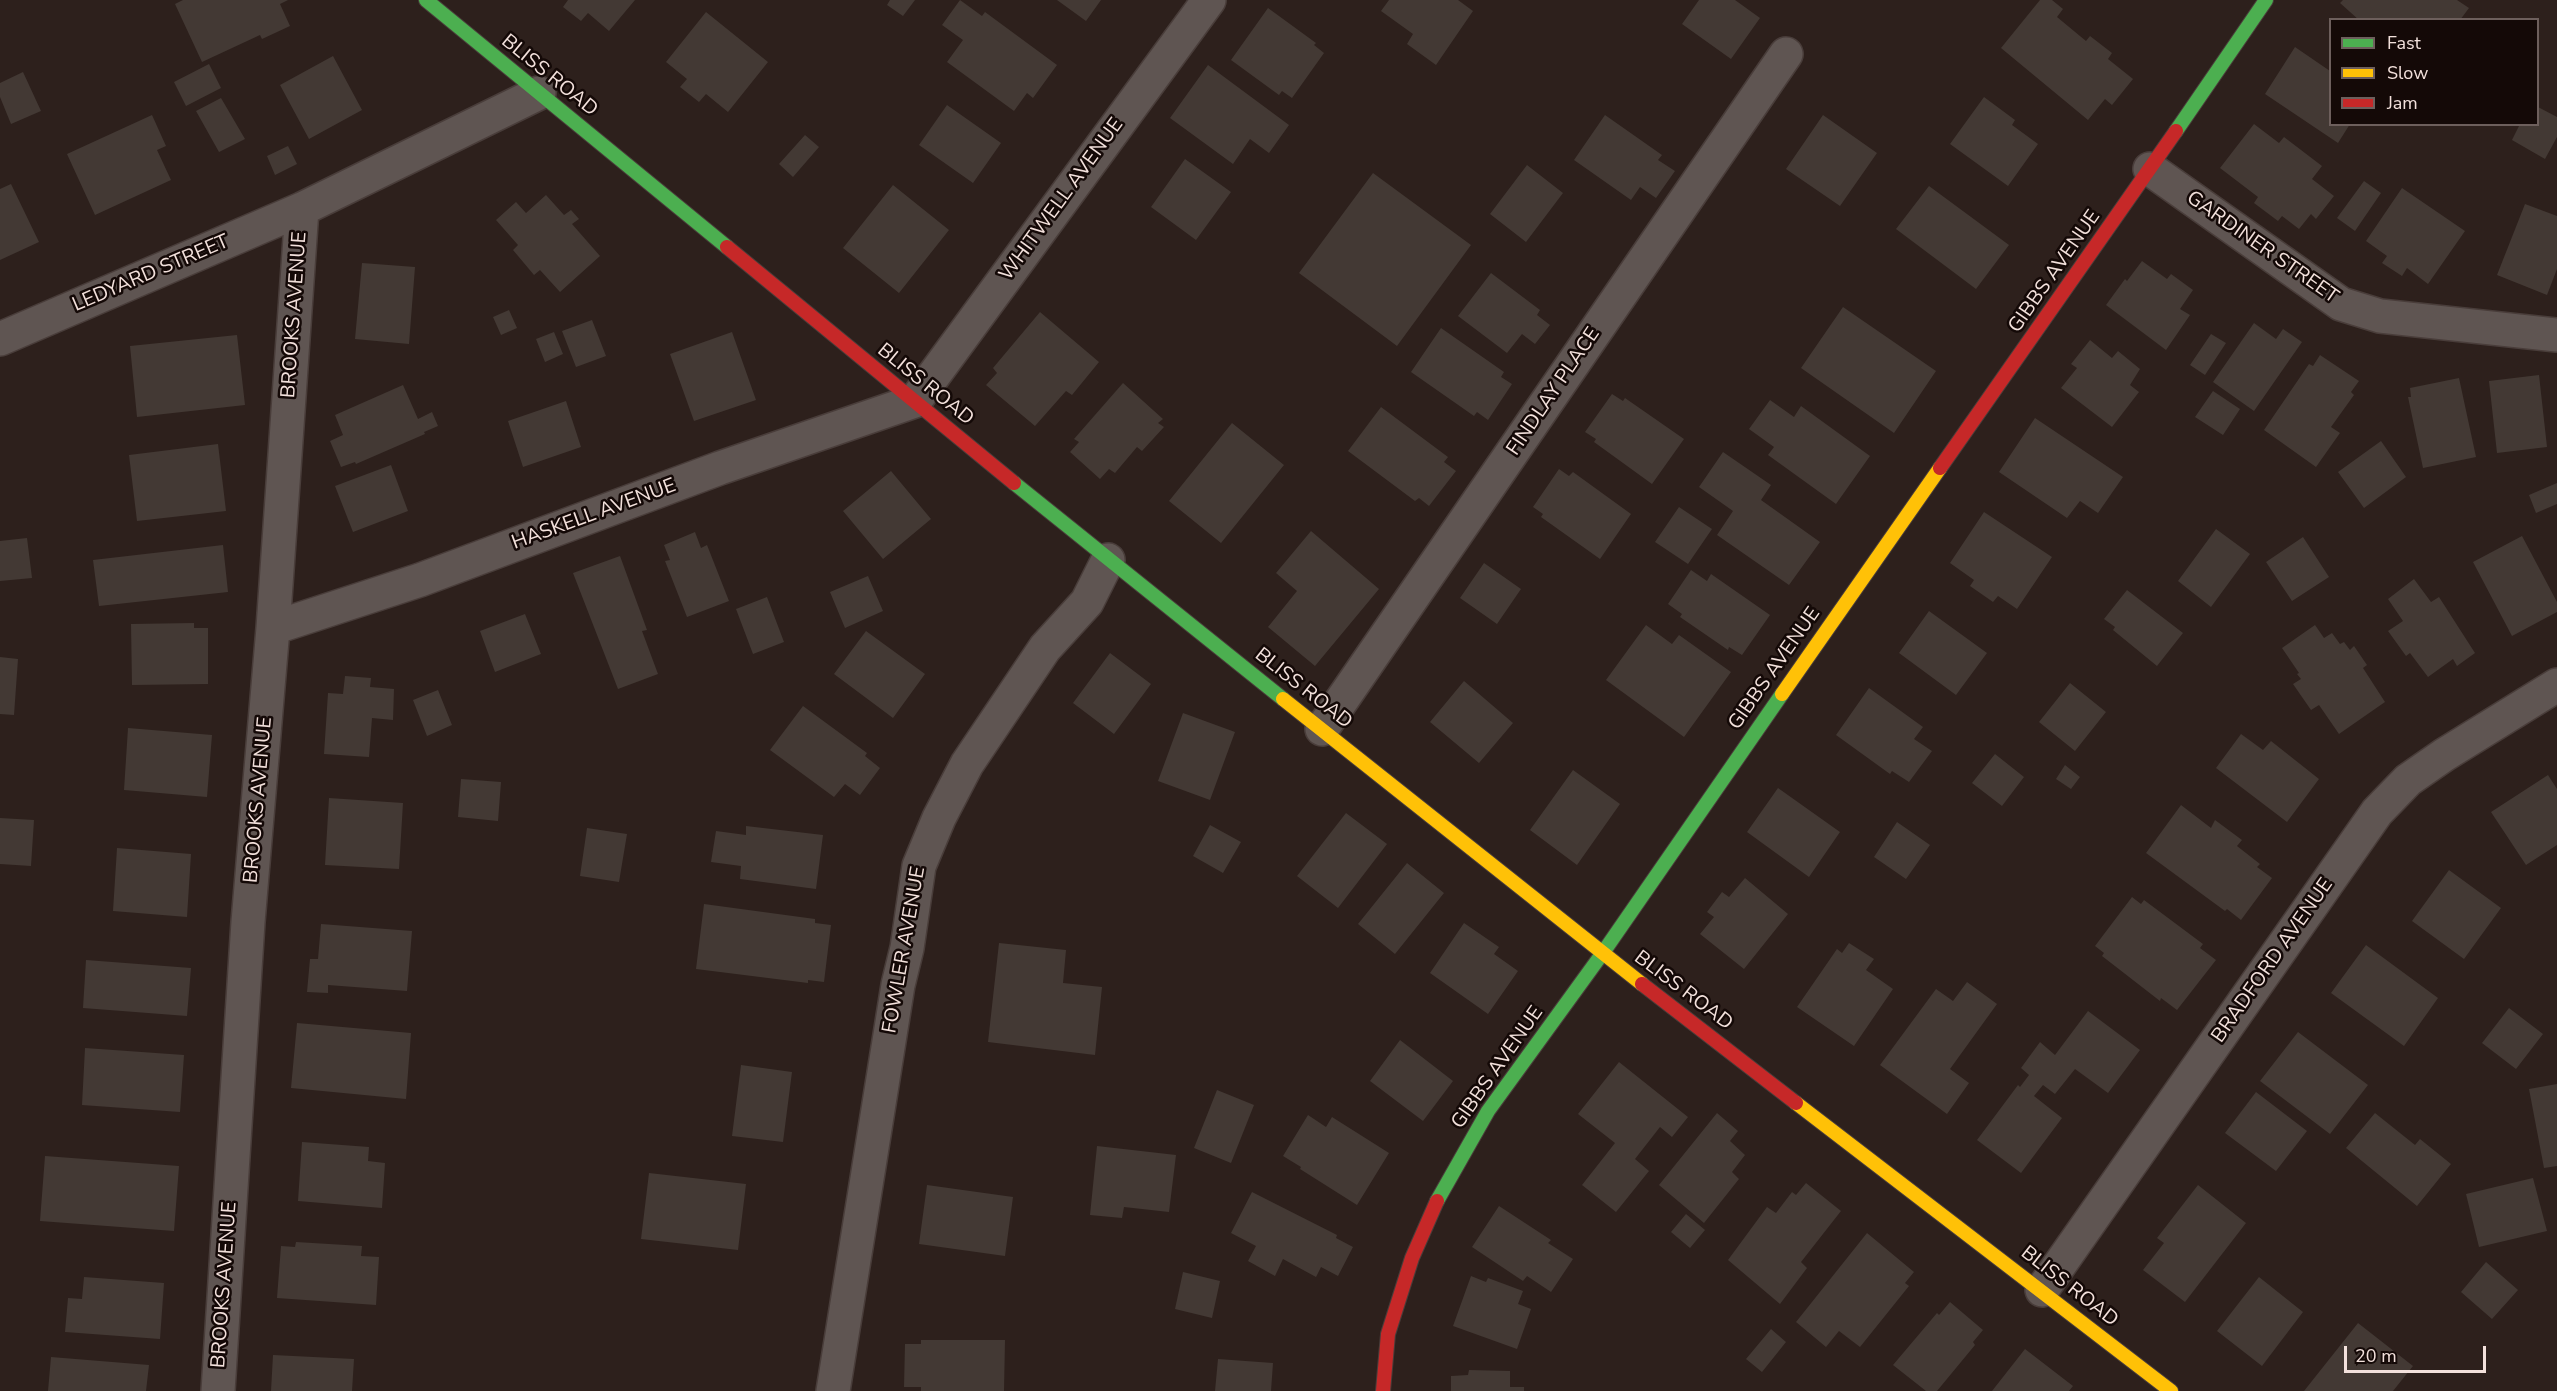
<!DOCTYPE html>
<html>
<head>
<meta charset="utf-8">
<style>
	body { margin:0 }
	#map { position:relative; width:2557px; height:1391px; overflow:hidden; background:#2d201c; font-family:"Nunito Sans",sans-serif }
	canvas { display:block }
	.legend { position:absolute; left:2329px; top:18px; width:210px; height:108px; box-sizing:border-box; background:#140907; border:2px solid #6d5f5c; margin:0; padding:8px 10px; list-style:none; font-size:18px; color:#f3e1dc }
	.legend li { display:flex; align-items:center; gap:12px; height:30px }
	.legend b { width:30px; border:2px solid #6d5f5c }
	.scale { position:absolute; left:2344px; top:1346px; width:142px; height:27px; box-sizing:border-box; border:3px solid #f3e1dc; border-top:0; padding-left:8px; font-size:18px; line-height:21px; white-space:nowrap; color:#f3e1dc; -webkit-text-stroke:4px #140907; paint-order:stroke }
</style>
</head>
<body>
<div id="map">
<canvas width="2557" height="1391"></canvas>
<ul class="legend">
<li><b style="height:8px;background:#4caf50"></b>Fast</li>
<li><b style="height:8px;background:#ffc107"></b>Slow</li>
<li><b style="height:8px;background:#c62828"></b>Jam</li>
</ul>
<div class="scale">20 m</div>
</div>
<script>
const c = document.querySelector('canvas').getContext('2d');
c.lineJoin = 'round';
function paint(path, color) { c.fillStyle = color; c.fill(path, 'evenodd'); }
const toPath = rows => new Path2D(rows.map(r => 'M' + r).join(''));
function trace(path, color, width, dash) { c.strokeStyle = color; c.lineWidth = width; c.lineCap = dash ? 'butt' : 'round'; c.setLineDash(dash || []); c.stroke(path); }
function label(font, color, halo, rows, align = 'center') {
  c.font = font + ' "Nunito Sans",sans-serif'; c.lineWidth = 5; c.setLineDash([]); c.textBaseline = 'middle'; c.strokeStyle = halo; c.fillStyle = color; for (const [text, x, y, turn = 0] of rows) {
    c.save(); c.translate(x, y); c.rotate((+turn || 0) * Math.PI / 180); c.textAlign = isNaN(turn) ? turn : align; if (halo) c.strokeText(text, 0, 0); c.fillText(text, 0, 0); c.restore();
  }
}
paint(toPath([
	[183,0,288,0,280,4,290,26,262,39,260,35,202,62,175,4],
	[568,0,635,0,609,31,588,13,581,21,563,7],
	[890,0,915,0,903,16,887,5],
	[960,0,982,16,985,12,1057,65,1033,98,1027,93,1014,111,947,62,963,40,942,25],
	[1057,0,1101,0,1086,21],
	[1389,0,1458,0,1473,11,1436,65,1407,44,1413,34,1381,11],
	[1699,0,1735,0,1760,18,1731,59,1682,24],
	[2040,0,2052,0,2063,9,2057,17,2086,41,2090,36,2112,53,2108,59,2133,79,2112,105,2105,99,2088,120,2001,48],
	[2343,0,2457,0,2469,8,2460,20,2359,20,2340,3],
	[1268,8,1316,43,1314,45,1324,53,1292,98,1282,91,1279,95,1231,60],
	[706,12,768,62,728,112,706,94,699,102,680,87,687,79,666,62],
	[2295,47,2330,71,2330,124,2350,124,2338,143,2265,94],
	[333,56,362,110,309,139,280,85],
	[209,64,221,88,186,106,174,82],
	[1208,65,1289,125,1269,153,1250,139,1233,164,1170,118],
	[23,72,41,111,11,124,0,97,0,83],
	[1984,97,2015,120,2012,125,2038,144,2008,186,1950,144],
	[221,98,245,139,219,152,196,111],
	[947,105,1001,143,973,183,919,145],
	[2538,107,2557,117,2557,137,2545,159,2512,140,2520,124,2538,124],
	[152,115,166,146,157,150,171,180,95,215,67,154],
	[1605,115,1662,155,1658,160,1675,171,1656,198,1640,187,1631,200,1574,160],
	[1823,115,1877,153,1840,206,1786,169],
	[2254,124,2279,143,2284,137,2322,166,2312,179,2334,196,2316,219,2311,214,2299,229,2282,216,2278,221,2254,203,2258,197,2220,168],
	[805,135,819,147,793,177,779,164],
	[288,146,297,164,275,175,267,156],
	[1185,159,1231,192,1196,240,1151,207],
	[1527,165,1563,193,1526,242,1490,214],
	[1373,173,1471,245,1397,346,1299,273],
	[2364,181,2381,193,2355,231,2337,218],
	[11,184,39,242,0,260,0,189],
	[893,185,949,230,899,293,843,248],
	[1929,186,2009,245,1976,289,1896,229],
	[2402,188,2465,231,2428,284,2407,268,2402,276,2382,263,2387,256,2366,241],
	[546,195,564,215,571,210,579,219,572,224,600,256,560,292,540,270,534,275,513,250,518,245,496,220,516,202,526,213],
	[2525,204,2557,216,2557,269,2547,295,2497,275],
	[2142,261,2167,279,2171,274,2193,290,2180,309,2190,315,2166,350,2106,305,2125,279,2127,281],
	[362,263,415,267,409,344,355,339],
	[1491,273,1540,310,1537,315,1550,325,1535,344,1522,334,1507,353,1458,316],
	[1843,307,1936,371,1894,433,1801,368],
	[509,310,517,328,501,335,493,317],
	[1040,312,1099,362,1072,395,1066,391,1035,426,986,385,997,373,993,368],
	[592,320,606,356,576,367,562,331],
	[2254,323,2276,339,2283,329,2302,342,2254,411,2213,382],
	[1441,328,1504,372,1501,377,1512,384,1488,420,1477,412,1474,416,1411,372],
	[554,332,563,354,545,362,536,339],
	[732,332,756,400,694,421,670,354],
	[2211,334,2226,343,2205,375,2190,365],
	[237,335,245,405,137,417,130,346],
	[2090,340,2112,358,2118,351,2140,369,2130,385,2139,392,2112,427,2061,388,2077,368,2071,364],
	[2320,355,2359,381,2351,392,2354,395,2331,427,2340,433,2316,467,2264,430,2309,364,2313,366],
	[2539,375,2547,447,2497,453,2489,381],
	[2459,378,2476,457,2423,468,2408,397,2411,397,2410,388],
	[1123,383,1163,419,1158,423,1164,427,1142,451,1137,447,1115,473,1109,469,1100,479,1070,452,1079,442,1074,439],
	[403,385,418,419,432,412,438,426,424,432,425,434,356,464,355,462,341,467,330,441,343,435,335,415],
	[2213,391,2240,409,2223,435,2195,417],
	[1612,394,1623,401,1625,398,1684,439,1652,484,1594,442,1596,439,1585,432],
	[1770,400,1794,417,1801,406,1870,456,1836,504,1768,455,1774,447,1749,429],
	[566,401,581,447,523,467,508,421],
	[1381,407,1448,457,1444,462,1456,471,1429,506,1419,498,1415,501,1348,451],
	[2035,418,2123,477,2098,513,2080,501,2067,518,1999,472],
	[1232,423,1284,465,1221,543,1169,501],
	[2381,441,2406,477,2364,508,2338,472],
	[218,444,226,511,137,521,129,455],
	[1723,452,1771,485,1761,500,1820,542,1789,585,1717,535,1733,511,1699,487],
	[391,465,408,511,353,532,335,486],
	[1559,469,1569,476,1573,472,1631,514,1600,559,1541,517,1543,514,1533,507],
	[891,471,931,519,883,559,843,511],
	[2557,483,2557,504,2536,513,2529,495],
	[1679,507,1712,529,1688,564,1655,542],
	[1984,512,2052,557,2017,609,1998,596,1993,602,1970,586,1974,580,1950,563],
	[2216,529,2250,554,2211,607,2178,581],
	[1311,531,1379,589,1315,666,1268,627,1297,591,1276,573],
	[695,532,701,548,707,545,729,601,687,617,665,561,670,560,664,545],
	[2522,536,2557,602,2557,612,2512,636,2473,562],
	[2303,537,2329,577,2292,601,2266,562],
	[27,538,32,578,0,581,0,541],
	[223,545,228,592,99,606,93,560],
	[620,556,647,630,642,631,658,674,618,689,573,573],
	[1484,563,1521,589,1497,624,1460,598],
	[1691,570,1707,581,1711,574,1770,615,1742,655,1729,647,1728,650,1680,617,1682,614,1668,604],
	[868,576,883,611,845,628,830,592],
	[2414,579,2431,602,2439,597,2475,653,2457,666,2453,659,2428,677,2410,653,2406,656,2388,631,2403,621,2388,599],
	[2127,590,2183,633,2157,666,2113,630,2115,627,2104,619],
	[767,597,784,642,753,654,736,609],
	[1929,611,1987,653,1956,695,1899,653],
	[525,614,541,654,495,672,480,631],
	[194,623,194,628,208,628,208,684,132,685,131,624],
	[1646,625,1672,644,1679,635,1731,672,1684,737,1606,680],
	[2315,625,2324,638,2332,633,2340,644,2344,642,2350,650,2354,646,2367,665,2363,668,2385,702,2339,734,2319,705,2311,710,2293,684,2301,679,2297,674,2299,673,2282,648],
	[866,631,925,674,893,718,834,674],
	[1110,653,1151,684,1114,734,1073,703],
	[0,657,18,659,14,715,0,714],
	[345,676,371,678,370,687,394,689,393,720,372,718,369,757,324,754,328,693,343,694],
	[1464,681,1513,723,1479,763,1430,722],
	[2070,683,2106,712,2075,751,2039,722],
	[1869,688,1923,727,1914,739,1932,751,1909,782,1892,771,1890,774,1836,735],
	[438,690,452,725,427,736,413,700],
	[803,706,867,753,865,756,880,768,860,795,845,784,834,797,770,750],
	[1183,713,1235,732,1210,800,1158,781],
	[128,728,212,735,207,797,124,790],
	[2241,734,2263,750,2271,741,2319,779,2287,822,2216,768],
	[1995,754,2024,777,2002,806,1972,783],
	[2065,765,2080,777,2071,789,2056,779],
	[1573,770,1620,804,1577,865,1530,830],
	[2548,775,2557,789,2557,845,2526,865,2491,812],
	[461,779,501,782,498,821,458,817],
	[1778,788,1840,832,1809,877,1747,832],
	[329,798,403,803,399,869,325,865],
	[2181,805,2211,828,2215,820,2242,840,2237,846,2260,864,2257,867,2272,878,2241,920,2227,909,2225,911,2146,853],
	[1346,813,1387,844,1338,908,1297,876],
	[0,818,34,820,31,866,0,864],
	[1897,822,1930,845,1906,879,1874,857],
	[1210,825,1241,842,1223,873,1193,856],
	[746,826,823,835,816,889,740,879,741,866,711,862,716,831,746,835],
	[587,828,627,834,619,882,580,876],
	[117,848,191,854,187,917,113,911],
	[1407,863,1444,893,1395,954,1358,924],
	[2449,870,2501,908,2464,959,2412,921],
	[1745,878,1788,914,1744,969,1700,934,1714,917,1707,912,1722,892,1729,897],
	[2132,897,2141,904,2144,900,2203,944,2200,948,2216,960,2177,1010,2161,998,2160,1001,2102,956,2104,953,2095,946],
	[704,904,815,919,815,923,831,925,824,982,808,980,808,983,696,969],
	[1464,923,1499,947,1494,954,1518,971,1488,1014,1430,973],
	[321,924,412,931,407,991,328,985,328,993,307,992,310,959,318,959],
	[999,943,1066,950,1063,983,1102,987,1095,1055,988,1042],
	[1849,943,1874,959,1866,970,1893,989,1854,1046,1797,1007,1837,949,1842,953],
	[2366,945,2438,998,2404,1046,2331,993],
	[86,960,191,968,187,1016,83,1008],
	[1967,982,1997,1004,1950,1069,1969,1083,1947,1114,1880,1065,1936,989,1953,1001],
	[2509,1008,2543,1034,2516,1069,2482,1043],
	[2088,1011,2140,1050,2108,1093,2075,1069,2055,1094,2043,1085,2034,1096,2062,1118,2021,1173,1977,1140,2018,1085,2020,1087,2029,1075,2021,1068,2040,1042,2055,1055],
	[297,1023,411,1033,406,1099,291,1088],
	[2298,1032,2368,1085,2330,1134,2260,1081],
	[1400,1040,1453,1081,1423,1121,1370,1081],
	[85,1048,184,1055,180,1112,82,1105],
	[1619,1062,1688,1117,1672,1137,1660,1127,1635,1159,1649,1171,1616,1212,1582,1185,1615,1143,1578,1114],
	[741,1065,792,1072,783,1142,732,1136],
	[2557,1084,2557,1166,2544,1168,2529,1089],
	[1217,1090,1254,1105,1231,1163,1194,1148],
	[2256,1092,2307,1131,2276,1171,2225,1133],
	[1717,1113,1738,1131,1730,1141,1745,1155,1732,1172,1739,1179,1704,1223,1659,1185],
	[2375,1113,2415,1145,2420,1139,2451,1164,2417,1206,2346,1148],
	[1308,1115,1326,1127,1332,1117,1389,1153,1357,1205,1300,1169,1301,1167,1283,1156],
	[302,1142,369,1147,368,1161,385,1163,382,1208,298,1201],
	[1097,1146,1176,1155,1169,1212,1124,1207,1122,1218,1090,1215],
	[45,1156,179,1166,174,1231,40,1221],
	[649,1173,746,1184,738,1250,641,1239],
	[2533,1178,2547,1231,2479,1247,2466,1194],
	[1806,1183,1841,1211,1801,1262,1807,1268,1780,1304,1728,1260,1767,1207,1776,1213,1792,1192,1796,1195],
	[927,1185,1013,1197,1005,1256,919,1244],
	[2198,1185,2246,1223,2185,1302,2143,1270,2164,1243,2157,1238],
	[1252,1192,1337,1235,1336,1238,1353,1247,1338,1276,1321,1267,1316,1277,1283,1259,1275,1276,1248,1261,1256,1246,1231,1233],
	[1499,1206,1551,1240,1548,1243,1573,1259,1551,1292,1527,1276,1523,1281,1472,1247],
	[1686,1214,1705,1230,1690,1248,1671,1232],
	[1867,1233,1914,1272,1905,1283,1909,1286,1860,1347,1839,1331,1826,1347,1796,1322],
	[296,1242,362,1246,361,1256,379,1257,376,1305,277,1298,281,1246,295,1247],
	[2486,1262,2518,1290,2492,1319,2461,1292],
	[1183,1272,1220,1281,1212,1318,1175,1309],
	[1471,1276,1486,1282,1488,1278,1523,1291,1518,1304,1531,1309,1517,1349,1453,1326],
	[84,1277,164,1283,160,1339,65,1332,68,1298,82,1299],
	[2259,1277,2303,1312,2262,1366,2217,1331],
	[1950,1302,1983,1330,1973,1342,1975,1345,1937,1391,1926,1391,1893,1365,1937,1313,1939,1315],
	[2358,1323,2413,1366,2393,1391,2304,1391],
	[1771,1329,1786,1342,1762,1372,1746,1359],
	[921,1340,1005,1340,1004,1391,921,1391,921,1387,904,1387,905,1344,921,1344],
	[2025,1349,2073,1386,2069,1391,1992,1391],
	[273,1355,354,1359,352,1391,271,1391],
	[51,1357,149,1365,146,1391,48,1391],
	[1218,1359,1273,1363,1271,1391,1215,1391],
	[1469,1370,1510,1371,1510,1387,1524,1387,1524,1391,1451,1391,1451,1376,1468,1375]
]), '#433934');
const street = toPath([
	[2150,169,2341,304,2380,316,2557,335],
	[0,339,302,209,539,93],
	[273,628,420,580,720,468,915,401,1209,0],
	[1322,729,1786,54],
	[2042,1290,2377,812,2408,780,2444,755,2557,685],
	[218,1391,248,922,273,628,302,209],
	[833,1391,898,985,907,948,919,866,939,818,967,764,1045,648,1087,602,1108,560]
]);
const fast = toPath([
	[426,0,727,247],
	[2176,131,2266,0],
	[1014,483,1283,699],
	[1437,1201,1488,1111,1602,954,1782,694]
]);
const slow = toPath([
	[1782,694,1940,468],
	[1283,699,1642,984],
	[1796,1103,2171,1391]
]);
const jam = toPath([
	[727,247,1014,483],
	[1940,468,2176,131],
	[1642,984,1796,1103],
	[1383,1391,1388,1334,1412,1258,1437,1201]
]);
trace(street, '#493d3a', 36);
trace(fast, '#493d3a', 16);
trace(slow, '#493d3a', 16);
trace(jam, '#493d3a', 16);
trace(street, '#5f5552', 33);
trace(fast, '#4caf50', 14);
trace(slow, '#ffc107', 14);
trace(jam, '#c62828', 14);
label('20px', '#f3e1dc', '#140907', [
	["BLISS ROAD",549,76,39],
	["WHITWELL AVENUE",1062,200,-54],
	["GARDINER STREET",2262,248,35],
	["GIBBS AVENUE",2055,272,-55],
	["LEDYARD STREET",151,274,-23],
	["BROOKS AVENUE",295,315,-86],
	["BLISS ROAD",925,385,39],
	["FINDLAY PLACE",1554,392,-56],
	["HASKELL AVENUE",594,515,-20],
	["GIBBS AVENUE",1775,669,-55],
	["BLISS ROAD",1303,689,38],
	["BROOKS AVENUE",259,800,-85],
	["FOWLER AVENUE",905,950,-80],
	["BRADFORD AVENUE",2273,961,-55],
	["BLISS ROAD",1683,991,37],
	["GIBBS AVENUE",1498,1068,-55],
	["BROOKS AVENUE",225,1285,-86],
	["BLISS ROAD",2069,1287,38]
]);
</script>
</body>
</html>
